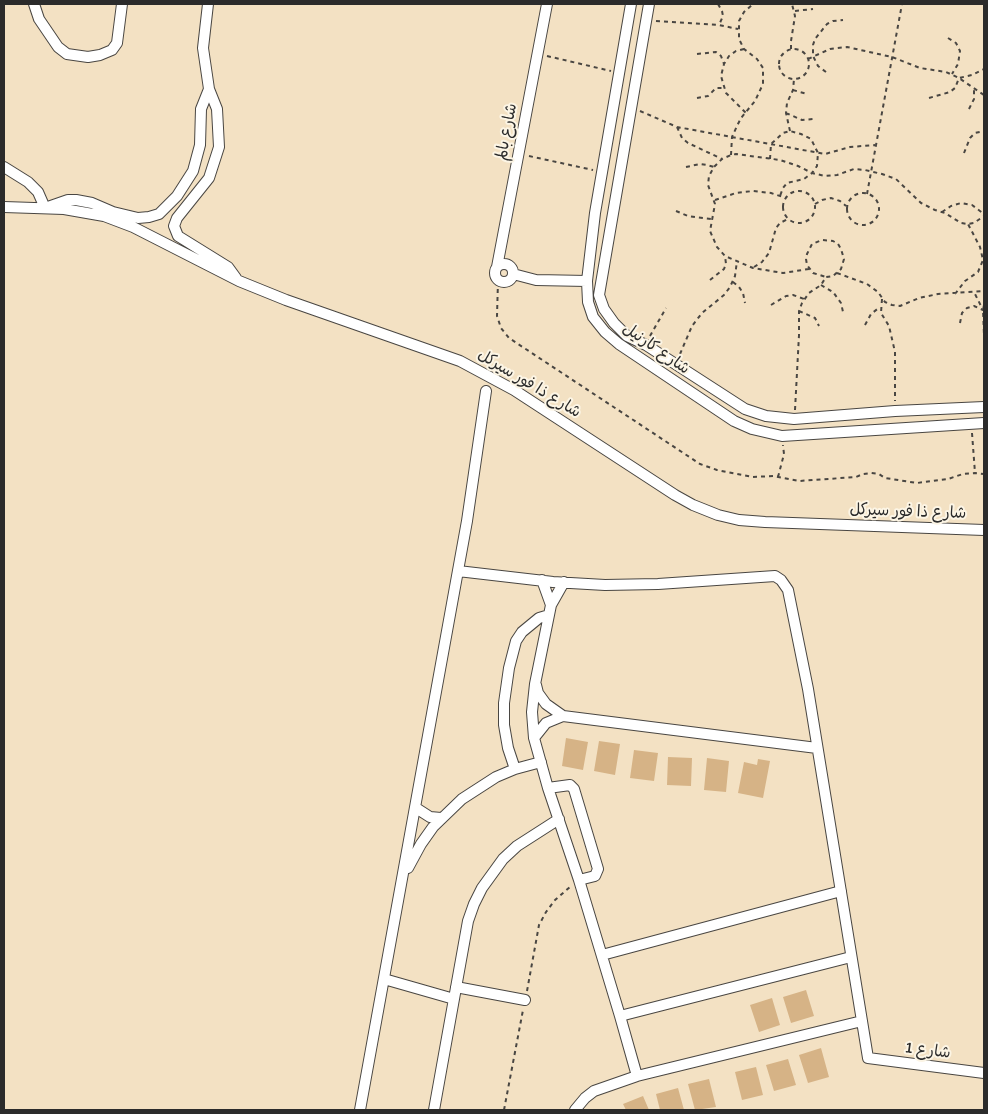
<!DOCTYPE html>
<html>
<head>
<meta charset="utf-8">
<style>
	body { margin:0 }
	#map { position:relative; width:988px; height:1114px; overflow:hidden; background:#f3e1c3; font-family:Itim,sans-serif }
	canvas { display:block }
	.frame { position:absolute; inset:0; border:5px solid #2b2b2b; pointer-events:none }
</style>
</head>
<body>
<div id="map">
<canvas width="988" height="1114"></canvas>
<div class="frame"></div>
</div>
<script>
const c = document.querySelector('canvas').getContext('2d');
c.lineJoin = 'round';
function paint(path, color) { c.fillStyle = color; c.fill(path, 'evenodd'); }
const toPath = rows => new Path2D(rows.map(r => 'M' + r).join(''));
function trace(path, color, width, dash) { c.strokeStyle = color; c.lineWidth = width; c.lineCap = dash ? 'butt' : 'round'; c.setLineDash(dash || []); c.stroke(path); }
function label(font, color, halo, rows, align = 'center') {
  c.font = font + ' Itim,"Playpen Sans Arabic",sans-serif'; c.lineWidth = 4; c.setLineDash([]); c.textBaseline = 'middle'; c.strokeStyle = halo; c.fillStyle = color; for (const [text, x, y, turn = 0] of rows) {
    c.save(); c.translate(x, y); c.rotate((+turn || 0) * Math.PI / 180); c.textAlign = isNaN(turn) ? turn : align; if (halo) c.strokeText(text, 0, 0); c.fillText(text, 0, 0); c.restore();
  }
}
paint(toPath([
	[566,738,588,742,583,770,562,766],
	[599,741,620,744,615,775,594,771],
	[634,750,658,753,654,781,630,778],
	[668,757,692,758,691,786,667,785],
	[707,758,729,761,726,792,704,790],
	[758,759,770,761,763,798,738,793,744,762,757,765],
	[806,990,814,1016,791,1023,783,997],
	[772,998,780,1025,759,1032,750,1005],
	[821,1048,829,1077,808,1083,799,1055],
	[788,1059,796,1085,774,1091,766,1065],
	[756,1067,763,1095,742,1100,735,1072],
	[709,1079,716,1107,695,1110,688,1084],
	[678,1088,684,1110,660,1110,656,1094],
	[643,1096,649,1110,626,1110,623,1104]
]), '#d6b386');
const street = toPath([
	[34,4,39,19,58,47,67,54,88,57,100,55,112,50,117,43,122,4],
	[208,4,203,48,209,89,217,109,219,147,209,178,177,218,174,226,178,236,228,267,236,278],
	[631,4,595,213,587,281,588,302,593,317,605,332,619,344,734,421,752,429,782,436,984,423],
	[649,4,599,295,604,309,614,323,627,336,646,345,745,409,766,416,794,419,895,411,984,407],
	[4,167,28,182,38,192,45,208,68,200,76,200,92,203,113,212,138,218,149,217,159,214,177,196,193,171,200,145,201,109,209,89],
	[4,207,64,209,104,216,133,227,239,281,286,300,460,361,514,390,675,495,693,505,718,515,739,520,765,522,984,530],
	'495 273a9 9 0 1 1 18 0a9 9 0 1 1-18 0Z',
	[497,267,547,4],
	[513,274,536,280,587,281],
	[458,571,553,582,605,585,658,584,775,576,781,580,788,590,808,689,868,1058,984,1073],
	[542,580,551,605],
	[564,582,551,605,535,684,532,712,534,738,548,788,579,880,620,1016,637,1076],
	[536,685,538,693,546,704,563,716,817,748],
	[534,738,546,723,563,716],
	[515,769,508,748,504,725,504,703,509,668,516,641,522,632,539,618,549,615],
	[548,788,570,785,574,789,598,869,595,876,579,880],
	[416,808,430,817,441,818],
	[408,868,421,844,433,827,462,799,496,777,515,769,541,762],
	[602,955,841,891],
	[384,979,454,999],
	[456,987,525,1000],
	[620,1016,851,957],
	[360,1110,467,521,486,391],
	[434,1110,468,921,474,904,482,888,503,859,517,846,559,819],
	[575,1110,585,1098,594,1091,637,1076,862,1021]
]);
trace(street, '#494642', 12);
trace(toPath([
	[718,4,722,11,723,16,719,25],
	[795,11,813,9],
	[656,21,719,25,738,29],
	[948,38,956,43,960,51,958,64,952,74],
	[744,49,736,51,729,56,724,64,721,76,726,93,746,113],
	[791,49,791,41,795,16,792,4],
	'779 64a15 15 0 1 1 30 0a15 15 0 1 1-30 0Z',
	[697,54,716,52,721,56,724,64],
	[547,56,611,71],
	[808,59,830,49,847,47,892,57,920,68,946,72,959,78,984,95],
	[826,72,818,66,813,56,813,45,815,39,827,24,833,21,843,20],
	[793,90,807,94],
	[697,98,708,96,716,88,724,88],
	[929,98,950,92,955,88,959,78,972,75,984,69],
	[969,109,974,99,974,87],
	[640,111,677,127,825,154,850,147,875,145],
	[786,113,802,120,813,119],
	[677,127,682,138,688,143,722,159],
	[790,131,786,113,787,103,793,90,794,79],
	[964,153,970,138,975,133,984,131],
	[731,155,732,137,737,126,741,118,755,101,763,84,763,68,757,59,744,49,739,39,739,21,744,12,753,4],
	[529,156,593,170],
	[770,159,771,144,783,133,790,131,801,134,811,139,818,153,817,166,812,173,804,179,787,183,783,188,780,196],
	[686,167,700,164,707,165,714,167],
	'783 207a16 16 0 1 1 32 0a16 16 0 1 1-32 0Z',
	'847 209a16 16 0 1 1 32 0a16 16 0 1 1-32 0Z',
	[867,194,902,4],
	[715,200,736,193,753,191,771,193,786,198],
	[815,204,822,200,831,198,840,201,846,206],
	[676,211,688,216,711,219],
	[942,212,951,206,961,203,972,205,984,214],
	[754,267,762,262,769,253,776,228,780,223,788,219],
	[809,269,783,273,753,268,725,256,717,247,710,231,715,204,708,185,709,176,714,167,722,159,731,155,736,154,780,160,798,166,812,173,825,176,837,175,854,169,865,170,882,174,896,179,921,203,935,210,945,213,961,223,968,224,974,223,984,216],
	[837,273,867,284,878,292,885,302,892,305,900,306,919,298,938,294,984,291],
	[710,280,724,269,726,264,725,256],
	[498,281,497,316,501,328,509,338,700,464,717,470,753,477,773,476,799,481,856,477,863,474,871,473,879,474,885,478,917,483,948,479,963,474,975,473,984,474],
	[733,282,739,287,743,293,745,303],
	[821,285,833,292,841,303,843,312],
	[955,294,965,281,978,272,983,260,980,247,968,224],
	[882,299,881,313,889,326,895,352,895,401],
	[771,305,786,296,793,295,804,299],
	[984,305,983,310,984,335],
	[799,311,815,318,819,326],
	[960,323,962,313,967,308,974,306,983,310,974,292],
	[865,325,871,314,880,307],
	[650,336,666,308],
	[680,354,692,326,702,313,724,295,730,287,735,276,737,261],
	[795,410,799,335,799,311,802,303,809,293,821,285,826,277,833,276,841,269,844,259,841,249,838,244,833,241,822,240,812,244,807,254,806,259,807,265,813,273,826,277],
	[972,433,975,473],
	[778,477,784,454,783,445],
	[527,991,539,925,546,912,555,900,571,886],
	[504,1110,523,1010]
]), '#494642', 2, [4, 4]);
trace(street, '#fff', 10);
label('16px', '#2b2b2b', '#fcf5e5', [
	["شارع بالم",507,132,-79],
	["شارع كارنيل",656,349,35],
	["شارع ذا فور سيركل",529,384,31],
	["شارع ذا فور سيركل",908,512,2],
	["شارع 1",928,1051,7]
]);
</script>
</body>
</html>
